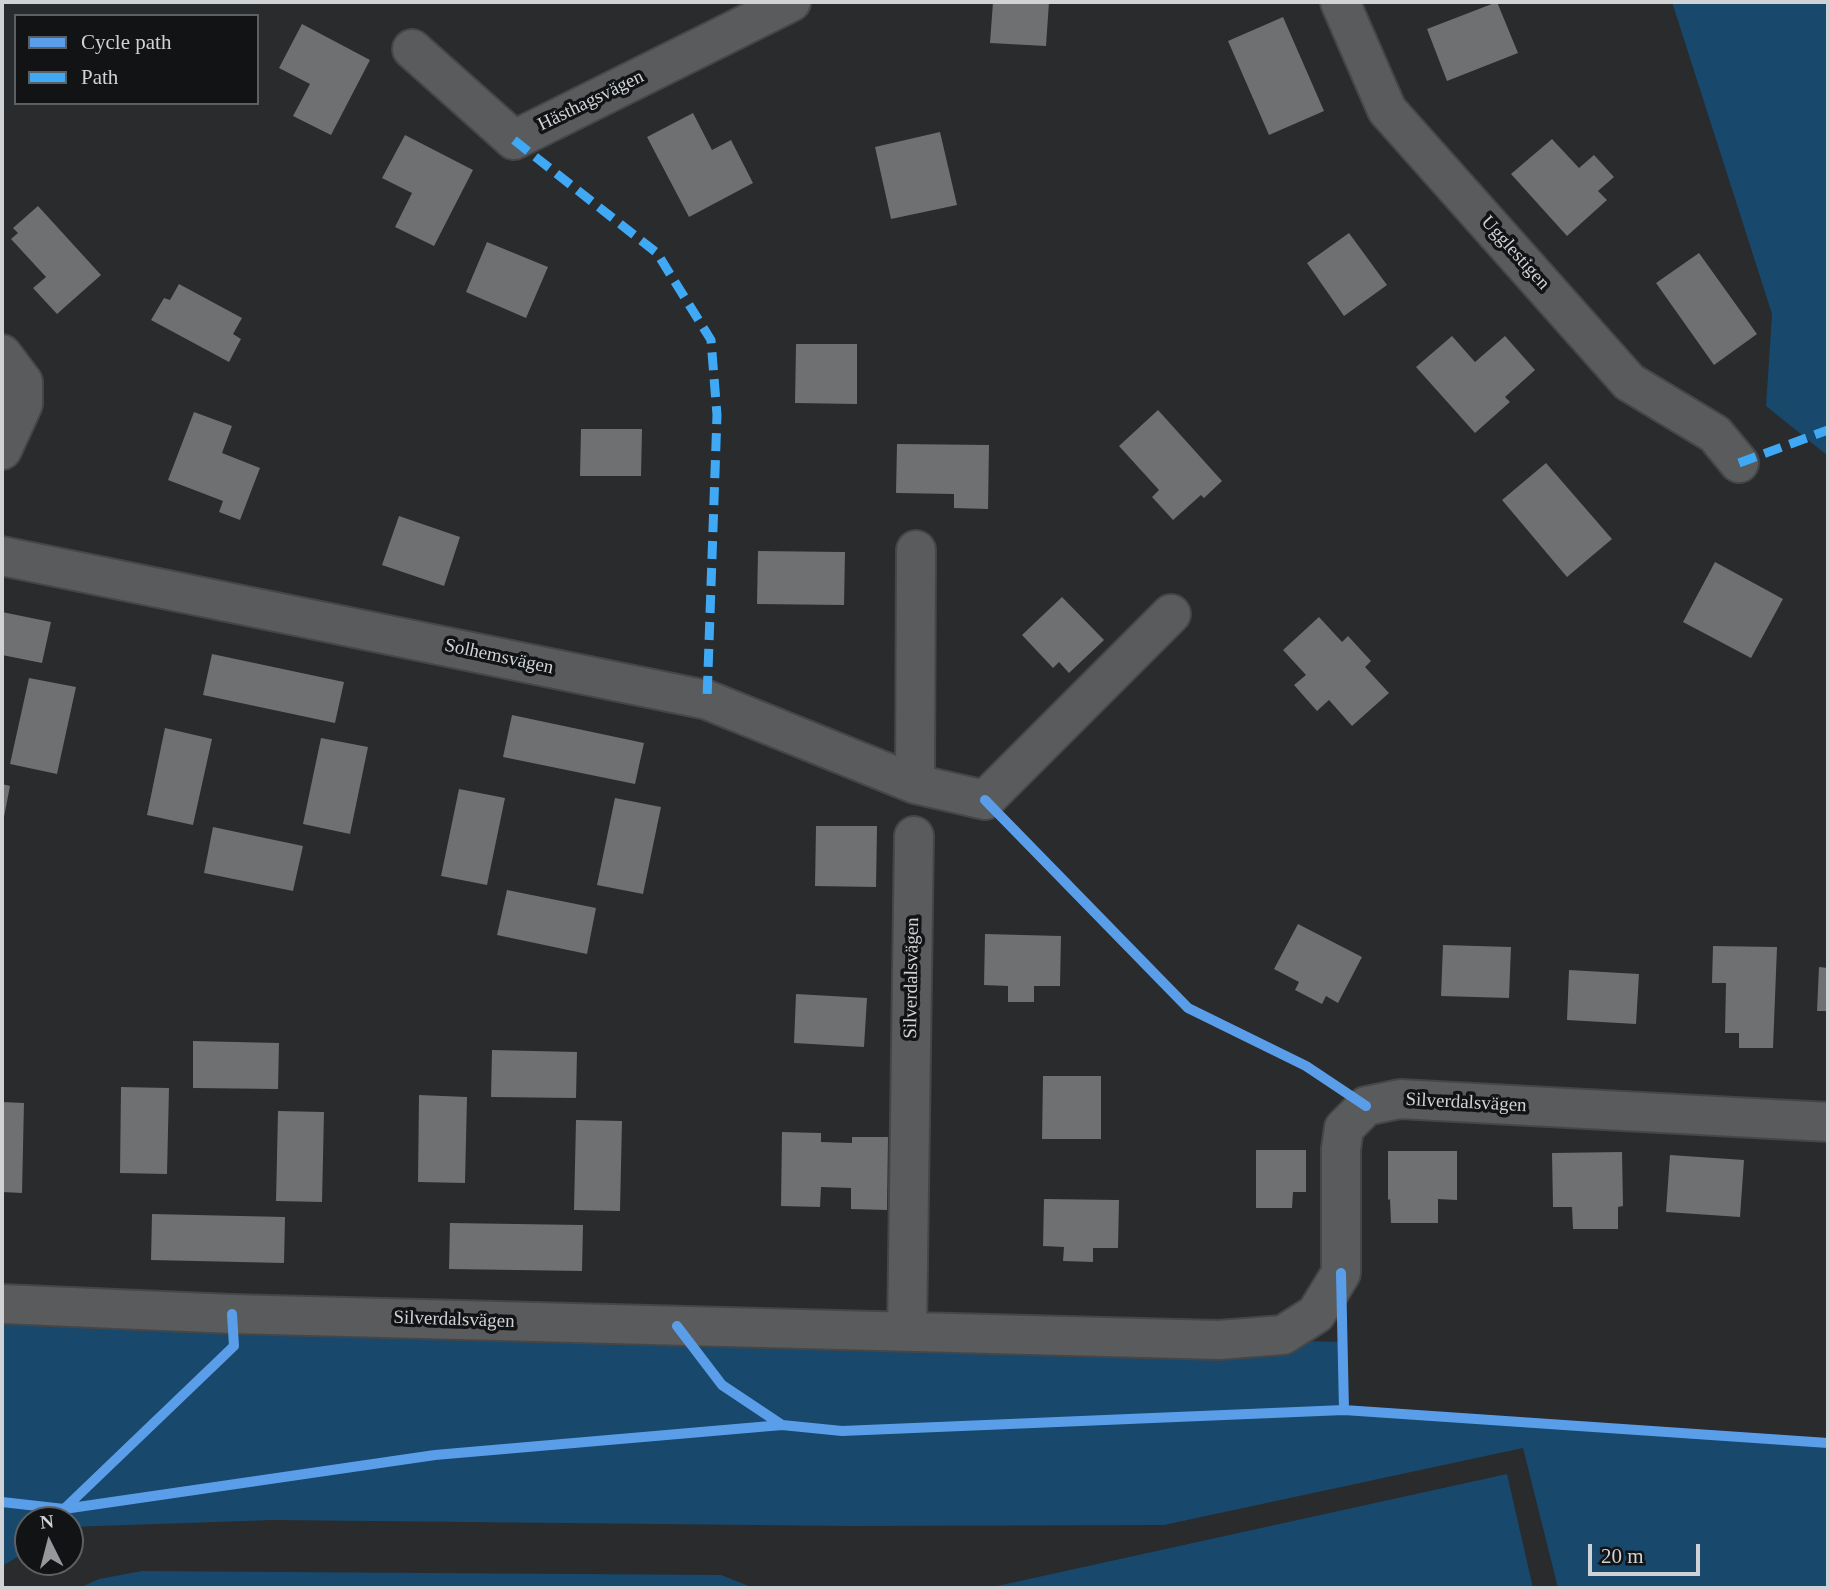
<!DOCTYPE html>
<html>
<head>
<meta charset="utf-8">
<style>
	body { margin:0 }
	#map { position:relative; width:1830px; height:1590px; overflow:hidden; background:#292b2d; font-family:Georgia,serif }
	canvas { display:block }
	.frame { position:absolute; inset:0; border:4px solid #d0d3d6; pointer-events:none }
	.legend { position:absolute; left:14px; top:14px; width:245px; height:91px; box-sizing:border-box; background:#111315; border:2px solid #5d6062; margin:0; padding:9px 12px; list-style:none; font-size:21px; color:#d0d3d6 }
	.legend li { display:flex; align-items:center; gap:14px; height:35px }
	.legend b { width:35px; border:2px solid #5d6062 }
	.north { position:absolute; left:14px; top:1506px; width:70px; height:70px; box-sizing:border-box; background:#111315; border:2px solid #5d6062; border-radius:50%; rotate:354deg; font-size:19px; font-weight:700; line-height:28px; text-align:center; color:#d0d3d6 }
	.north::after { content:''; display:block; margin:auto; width:24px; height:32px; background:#96989b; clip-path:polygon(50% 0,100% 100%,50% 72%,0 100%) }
	.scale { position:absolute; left:1588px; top:1544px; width:112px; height:32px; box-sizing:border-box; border:4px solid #d0d3d6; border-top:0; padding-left:9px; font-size:21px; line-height:24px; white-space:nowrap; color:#d0d3d6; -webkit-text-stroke:5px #111315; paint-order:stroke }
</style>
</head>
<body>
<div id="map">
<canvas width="1830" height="1590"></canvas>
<div class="frame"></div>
<ul class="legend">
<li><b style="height:9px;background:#5a9eea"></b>Cycle path</li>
<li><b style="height:9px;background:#3fa9f5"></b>Path</li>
</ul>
<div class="north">N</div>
<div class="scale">20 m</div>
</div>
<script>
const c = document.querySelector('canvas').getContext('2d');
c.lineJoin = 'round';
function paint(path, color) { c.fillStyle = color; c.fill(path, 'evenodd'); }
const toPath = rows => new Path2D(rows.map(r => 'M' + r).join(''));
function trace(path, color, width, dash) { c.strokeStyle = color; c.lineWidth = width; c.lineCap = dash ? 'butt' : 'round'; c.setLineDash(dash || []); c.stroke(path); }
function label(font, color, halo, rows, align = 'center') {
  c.font = font + ' Georgia,serif'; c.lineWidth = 7; c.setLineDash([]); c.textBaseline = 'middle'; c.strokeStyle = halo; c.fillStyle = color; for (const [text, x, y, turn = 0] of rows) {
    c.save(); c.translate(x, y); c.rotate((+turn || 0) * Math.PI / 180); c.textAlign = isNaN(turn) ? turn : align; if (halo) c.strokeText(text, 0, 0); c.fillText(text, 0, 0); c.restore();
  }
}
paint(toPath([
	[1672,2,1828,2,1828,456,1766,406,1772,314],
	[2,1304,1342,1342,1344,1410,1828,1443,1828,1588,1558,1588,1523,1448,1164,1525,850,1526,273,1520,70,1527,70,1520,28,1520,28,1551,2,1566],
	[1507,1474,1533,1588,988,1588],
	[142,1571,721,1575,754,1588,79,1588,99,1579]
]), '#18486c');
paint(toPath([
	[993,2,1049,2,1046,46,990,43],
	[1497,2,1518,53,1447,81,1427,29],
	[1283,17,1324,111,1269,135,1228,41],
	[302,24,370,60,331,135,293,116,310,84,279,68],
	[693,113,712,150,731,140,753,183,689,217,647,137],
	[940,132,957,205,891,219,875,147],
	[405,135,473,170,434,246,395,227,412,193,382,178],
	[1552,139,1579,168,1594,155,1614,177,1598,191,1607,200,1567,236,1511,174],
	[38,206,101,275,57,314,33,288,46,277,11,239,18,233,13,228],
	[1349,233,1387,285,1344,316,1307,263],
	[487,242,548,267,526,318,466,292],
	[1699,253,1757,334,1714,365,1656,283],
	[179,284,242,318,233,334,241,339,229,362,151,320,164,298,170,300],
	[1452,336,1475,362,1505,336,1535,370,1505,397,1510,402,1475,433,1416,367],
	[796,344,857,344,857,404,795,403],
	[1158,410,1222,481,1204,498,1201,495,1173,520,1152,497,1159,490,1119,446],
	[194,412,232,426,222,453,260,468,240,520,219,512,223,501,168,480],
	[581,429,642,429,641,476,580,476],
	[897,444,989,445,988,509,954,508,954,494,896,493],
	[1546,463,1612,539,1567,577,1502,500],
	[399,516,460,537,444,586,382,565],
	[758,551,845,552,844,605,757,604],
	[1715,562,1783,599,1751,658,1683,622],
	[1062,597,1104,640,1069,673,1059,662,1053,668,1022,635],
	[2,612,51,622,42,663,2,655],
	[1319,617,1342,642,1348,636,1371,661,1365,667,1389,693,1352,726,1329,700,1317,711,1294,685,1306,675,1283,650],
	[212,654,344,682,335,723,203,695],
	[29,678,76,687,57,774,10,764],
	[512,715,644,743,635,784,503,757],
	[165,728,212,739,193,825,147,815],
	[321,738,368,747,350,834,303,824],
	[2,784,10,786,3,822,2,822],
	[459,789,505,798,487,885,441,876],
	[615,798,661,807,643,894,597,885],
	[816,826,877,826,876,887,815,886],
	[213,827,303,846,293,891,204,873],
	[507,890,596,908,587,954,497,935],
	[1298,924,1362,957,1338,1003,1326,996,1322,1004,1295,990,1299,982,1274,969],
	[985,934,1061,936,1060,986,1034,986,1034,1002,1008,1002,1008,986,984,985],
	[1443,945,1511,947,1509,998,1441,996],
	[1713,946,1777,947,1773,1048,1739,1048,1739,1033,1725,1033,1726,983,1712,983],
	[1819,967,1828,968,1828,1011,1817,1011],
	[1569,970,1639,974,1636,1024,1567,1020],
	[796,994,867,998,864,1047,794,1043],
	[193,1041,279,1043,278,1089,193,1088],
	[492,1050,577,1052,576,1098,491,1097],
	[1043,1076,1101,1076,1101,1139,1042,1139],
	[121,1087,169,1088,167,1174,120,1173],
	[419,1095,467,1097,465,1183,418,1182],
	[2,1102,24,1103,22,1193,2,1192],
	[278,1111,324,1112,322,1202,276,1201],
	[576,1120,622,1121,620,1211,574,1210],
	[782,1132,821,1133,821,1142,852,1143,852,1137,888,1137,887,1210,851,1209,851,1188,821,1187,820,1207,781,1206],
	[1256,1150,1306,1150,1306,1192,1293,1192,1292,1208,1256,1208],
	[1388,1151,1457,1151,1457,1200,1438,1199,1438,1223,1391,1223,1390,1199,1388,1200],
	[1622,1152,1623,1206,1618,1207,1618,1229,1573,1229,1572,1207,1553,1207,1552,1153],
	[1670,1155,1744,1160,1740,1217,1666,1212],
	[1044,1199,1119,1200,1118,1248,1093,1248,1093,1262,1063,1261,1064,1247,1043,1246],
	[152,1214,285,1217,284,1263,151,1260],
	[450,1223,583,1225,582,1271,449,1269]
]), '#6e7072');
const minor = toPath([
	[1340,2,1387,110,1629,382,1715,434,1739,463],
	[412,49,514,140,791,2],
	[2,354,23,382,23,404,2,450],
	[2,556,707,700,915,784,985,800,1171,614],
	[915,784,916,550],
	[2,1304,232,1314,1219,1340,1283,1335,1316,1314,1341,1273,1341,1149,1344,1128,1366,1106,1400,1099,1828,1122],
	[907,1331,914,836]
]);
trace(minor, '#444648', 42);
trace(minor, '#595b5c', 38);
trace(toPath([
	[514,140,657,253,711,340,717,415,707,700],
	[1739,463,1828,430]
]), '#3fa9f5', 9, [18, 9]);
trace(toPath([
	[985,800,1188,1008,1306,1066,1366,1106],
	[1341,1273,1344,1410],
	[677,1326,722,1385,782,1425],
	[2,1502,64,1509,234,1346,232,1314],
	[51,1520,64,1509,435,1455,782,1425,842,1431,1344,1410,1828,1443]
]), '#5a9eea', 10);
label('19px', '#d0d3d6', '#111315', [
	["Hästhagsvägen",591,101,-26],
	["Ugglestigen",1515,253,48],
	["Solhemsvägen",499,657,12],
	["Silverdalsvägen",912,978,-89],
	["Silverdalsvägen",1466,1103,3],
	["Silverdalsvägen",454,1320,2]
]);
</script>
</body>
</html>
